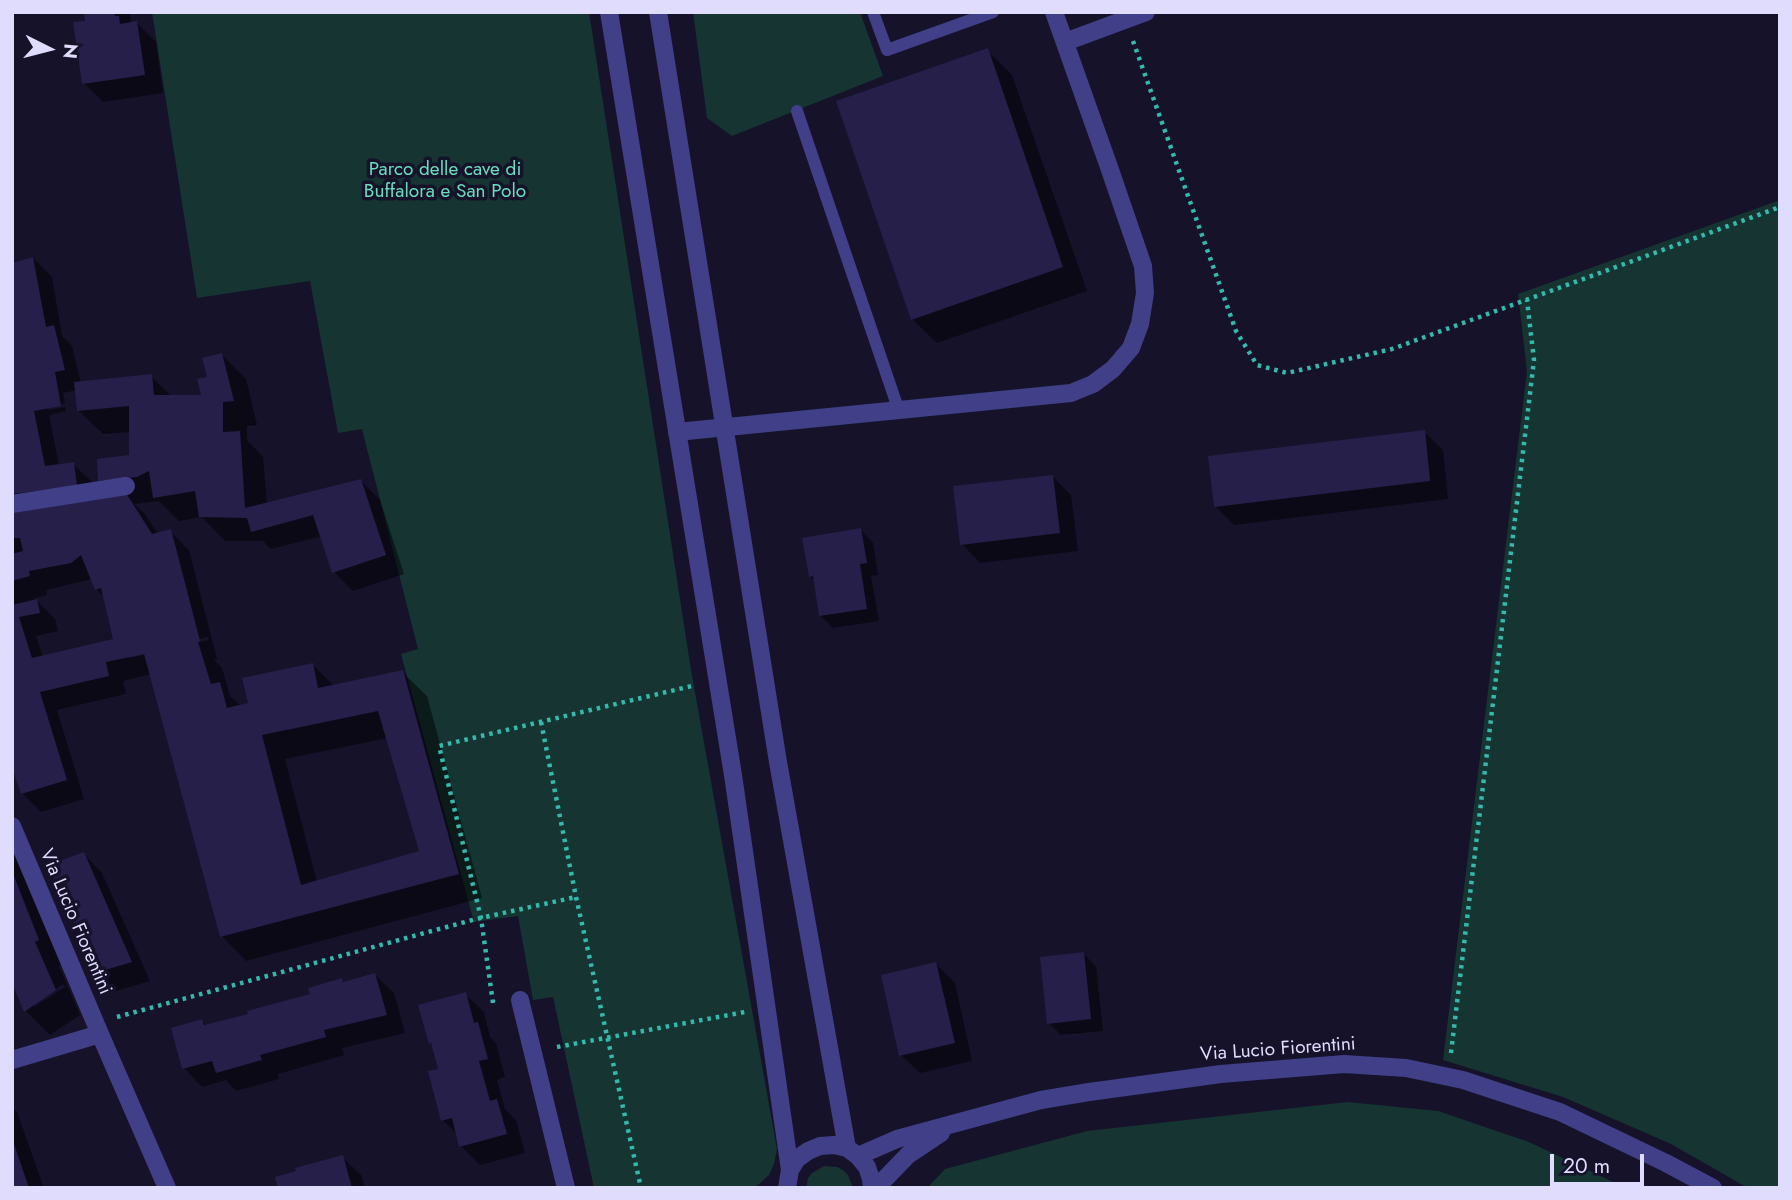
<!DOCTYPE html>
<html>
<head>
<meta charset="utf-8">
<style>
	body { margin:0 }
	#map { position:relative; width:1792px; height:1200px; overflow:hidden; background:#15122a; font-family:Jost,sans-serif }
	canvas { display:block }
	.frame { position:absolute; inset:0; border:14px solid #dfdcfe; pointer-events:none }
	.north { position:absolute; left:14px; top:14px; width:70px; height:70px; -webkit-text-stroke:5px #15122a; paint-order:stroke; rotate:96deg; font-size:19px; font-weight:700; line-height:28px; text-align:center; color:#dfdcfe }
	.north::after { content:''; display:block; margin:auto; width:24px; height:32px; background:#dfdcfe; clip-path:polygon(50% 0,100% 100%,50% 72%,0 100%) }
	.scale { position:absolute; left:1550px; top:1154px; width:94px; height:32px; box-sizing:border-box; border:4px solid #dfdcfe; border-top:0; padding-left:9px; font-size:21px; line-height:24px; white-space:nowrap; color:#dfdcfe; -webkit-text-stroke:5px #15122a; paint-order:stroke }
</style>
</head>
<body>
<div id="map">
<canvas width="1792" height="1200"></canvas>
<div class="frame"></div>
<div class="north">N</div>
<div class="scale">20 m</div>
</div>
<script>
const c = document.querySelector('canvas').getContext('2d');
c.lineJoin = 'round';
function paint(path, color) { c.fillStyle = color; c.fill(path, 'evenodd'); }
const toPath = rows => new Path2D(rows.map(r => 'M' + r).join(''));
function trace(path, color, width, dash) { c.strokeStyle = color; c.lineWidth = width; c.lineCap = dash ? 'butt' : 'round'; c.setLineDash(dash || []); c.stroke(path); }
function label(font, color, halo, rows, align = 'center') {
  c.font = font + ' Jost,sans-serif'; c.lineWidth = 7; c.setLineDash([]); c.textBaseline = 'middle'; c.strokeStyle = halo; c.fillStyle = color; for (const [text, x, y, turn = 0] of rows) {
    c.save(); c.translate(x, y); c.rotate((+turn || 0) * Math.PI / 180); c.textAlign = isNaN(turn) ? turn : align; if (halo) c.strokeText(text, 0, 0); c.fillText(text, 0, 0); c.restore();
  }
}
paint(toPath([
	[152,12,589,12,691,670,777,1149,774,1164,769,1175,758,1185,753,1188,594,1188,553,997,533,1000,518,916,474,922,401,654,418,649,362,429,338,433,310,281,197,298],
	[693,12,860,12,883,76,732,136,707,118],
	[1780,200,1780,1188,1748,1188,1671,1144,1563,1097,1443,1060,1527,371,1518,294],
	[1348,1102,1438,1111,1529,1142,1626,1188,927,1188,945,1169,1087,1131],
	[824,1166,837,1167,843,1170,848,1175,853,1188,806,1188,808,1178,812,1173]
]), '#153432');
paint(toPath([
	[83,12,130,12,131,24,137,23,156,42,163,93,103,102,84,83,87,22,86,15],
	[987,50,1012,75,1087,291,937,343,912,319],
	[33,258,52,277,62,336,72,346,81,383,151,376,171,396,204,397,209,378,222,355,246,379,257,425,247,426,247,440,263,457,267,505,361,481,380,500,404,574,353,591,334,572,322,536,271,549,263,541,225,541,202,517,179,521,159,501,134,504,145,514,158,534,170,531,189,550,217,659,214,660,222,668,230,696,241,706,250,704,313,665,334,686,402,672,427,696,482,898,246,961,222,936,151,674,123,681,126,694,57,710,84,799,41,812,22,793,12,761,12,264],
	[77,390,78,410,103,434,130,432,130,457,99,481,115,497,95,500,92,482,73,464,59,466,49,415,66,411,65,407,48,410,48,407,65,403,63,393],
	[92,579,96,589,105,598,115,641,43,657,36,636,58,631,55,619,34,598,47,595,46,590],
	[208,637,209,640,130,658,130,655],
	[388,738,421,852,317,882,285,759],
	[1424,432,1443,450,1448,499,1234,525,1215,506],
	[1053,477,1071,495,1078,551,980,563,962,544],
	[861,530,873,543,878,575,871,576,879,621,833,628,821,616,815,581,810,576],
	[12,835,62,965,59,966,80,1015,50,1035,26,1011,17,988,12,990],
	[63,984,65,987,34,1007,34,1003],
	[84,854,102,873,150,981,116,991,97,972],
	[1084,954,1096,967,1103,1031,1061,1035,1049,1023],
	[936,964,955,983,972,1061,920,1073,901,1055],
	[375,975,394,993,405,1033,342,1048,344,1055,278,1074,279,1079,236,1091,226,1080,202,1087,184,1068,202,1021,207,1026,313,995,342,980,345,983],
	[465,994,484,1012,490,1037,496,1043,505,1077,497,1080,505,1109,516,1120,525,1153,480,1165,461,1146,458,1135,443,1120,440,1070,434,1047,430,1043],
	[12,1108,17,1112,44,1188,12,1188],
	[342,1157,361,1175,365,1188,280,1188]
]), '#0007');
paint(toPath([
	[84,12,114,12,115,16,119,16,120,24,137,21,145,75,82,84,73,22,85,21],
	[988,48,1063,267,911,320,836,101],
	[33,257,46,327,54,325,65,370,55,372,61,406,34,411,45,466,74,462,77,486,12,494,12,263],
	[222,353,234,401,223,402,223,432,240,431,245,508,361,479,386,555,332,573,313,515,251,532,247,518,199,517,195,491,153,498,149,471,137,477,98,481,97,459,129,455,129,406,77,411,74,382,152,374,154,395,201,395,197,379,207,377,202,358],
	[1425,430,1430,481,1214,507,1208,456],
	[1053,475,1060,533,960,545,953,486],
	[126,493,152,534,171,529,200,641,198,642,211,684,220,682,227,708,248,703,242,678,313,663,318,688,403,670,459,874,220,937,144,654,106,662,109,676,40,692,67,780,21,794,12,767,12,605,37,599,40,613,19,617,32,658,113,639,101,588,95,590,81,555,71,563,29,571,30,576,12,581,12,554,23,551,20,538,12,538,12,513],
	[378,711,419,851,301,885,262,735],
	[861,528,867,563,860,564,867,609,819,616,813,576,809,577,802,538],
	[84,852,132,962,95,973,48,865],
	[12,871,39,940,35,942,56,990,24,1012,12,983],
	[1084,952,1091,1019,1047,1024,1040,957],
	[936,962,955,1043,899,1056,881,975],
	[375,973,387,1015,324,1030,326,1037,260,1055,262,1060,216,1073,212,1061,182,1069,171,1028,202,1019,204,1025,248,1014,247,1011,310,994,308,988,342,978,343,982],
	[466,992,474,1023,478,1022,488,1059,479,1061,490,1101,497,1099,507,1134,459,1147,452,1118,441,1121,428,1071,438,1069,431,1043,429,1044,418,1005],
	[12,1141,13,1141,29,1188,12,1188],
	[343,1155,352,1188,278,1188,275,1177,296,1171,295,1168]
]), '#261f4a');
trace(toPath([
	[1133,41,1236,331,1257,365,1287,373,1392,349,1780,207],
	[541,722,576,897,641,1188],
	[493,1003,481,918,439,746,696,685],
	[117,1017,476,919,576,897],
	[557,1047,745,1012],
	[1451,1053,1534,360,1527,300]
]), '#36b9ad', 4.5, [3.5, 5]);
trace(toPath([
	[873,12,887,50,993,12],
	[797,111,899,411]
]), '#403f87', 12);
trace(toPath([
	[1065,42,1146,12],
	[677,432,1071,393,1093,384,1113,369,1131,348,1140,324,1145,293,1143,266,1109,167,1054,12],
	[12,504,126,486],
	[12,826,100,1034,167,1188],
	[520,1000,566,1188],
	[12,1060,100,1034]
]), '#403f87', 18);
trace(toPath([
	[609,12,733,775,790,1170],
	[658,12,778,762,847,1148],
	[858,1156,897,1139,1041,1100,1089,1092,1221,1074,1344,1064,1406,1068,1463,1080,1560,1112,1666,1163,1713,1188],
	[787,1188,790,1170,797,1159,808,1151,820,1146,834,1145,847,1148,858,1156,867,1167,871,1179,872,1188],
	[876,1188,908,1155,941,1133]
]), '#403f87', 18);
label('19px', '#6addbc', '#15122a', [
	["Parco delle cave di",445,170],
	["Buffalora e San Polo",445,192]
]);
label('19px', '#dfdcfe', '#15122a', [
	["Via Lucio Fiorentini",75,922,67],
	["Via Lucio Fiorentini",1278,1050,-4]
]);
</script>
</body>
</html>
